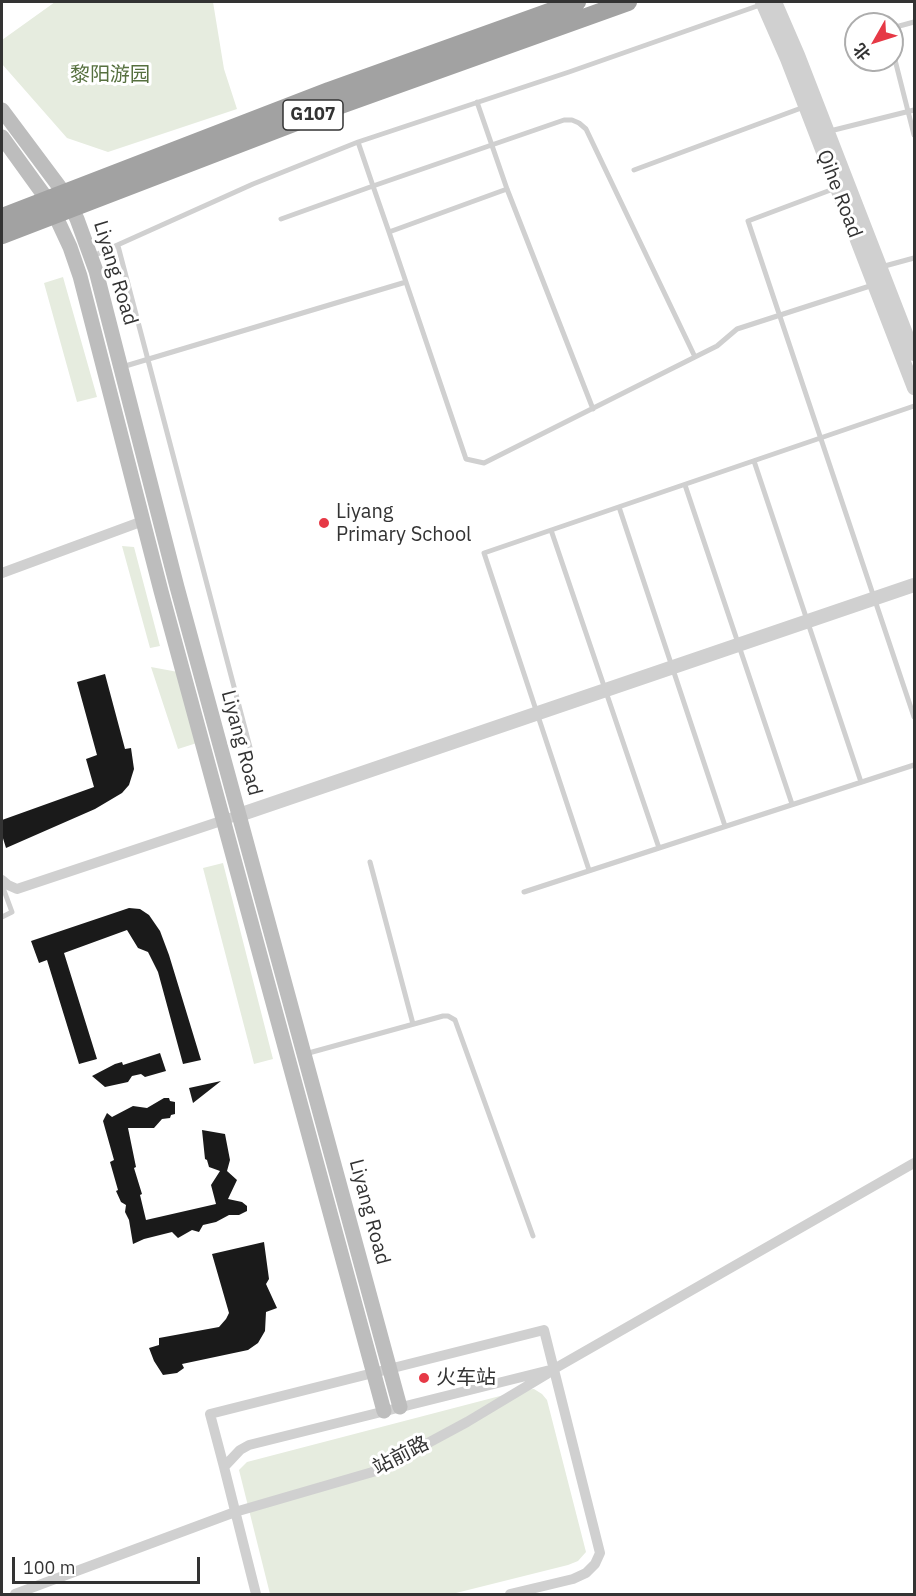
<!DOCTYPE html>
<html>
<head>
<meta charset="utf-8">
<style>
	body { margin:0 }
	#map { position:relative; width:916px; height:1596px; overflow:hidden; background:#fff; font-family:"IBM Plex Sans","Noto Sans SC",sans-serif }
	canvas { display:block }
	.frame { position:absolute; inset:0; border:3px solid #333; pointer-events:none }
	.north { position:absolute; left:844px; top:12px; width:60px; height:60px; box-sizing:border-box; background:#fff; border:2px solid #adadad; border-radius:50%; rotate:231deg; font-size:16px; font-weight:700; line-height:24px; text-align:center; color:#333 }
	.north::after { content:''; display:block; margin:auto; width:21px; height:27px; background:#e63946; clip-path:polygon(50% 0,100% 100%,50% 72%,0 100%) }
	.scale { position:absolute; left:12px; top:1557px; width:188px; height:27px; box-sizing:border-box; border:3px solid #333; border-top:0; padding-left:8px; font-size:18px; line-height:21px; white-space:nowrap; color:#333; -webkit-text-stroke:4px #fff; paint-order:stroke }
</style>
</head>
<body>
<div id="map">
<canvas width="916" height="1596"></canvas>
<div class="frame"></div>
<div class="north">北</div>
<div class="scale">100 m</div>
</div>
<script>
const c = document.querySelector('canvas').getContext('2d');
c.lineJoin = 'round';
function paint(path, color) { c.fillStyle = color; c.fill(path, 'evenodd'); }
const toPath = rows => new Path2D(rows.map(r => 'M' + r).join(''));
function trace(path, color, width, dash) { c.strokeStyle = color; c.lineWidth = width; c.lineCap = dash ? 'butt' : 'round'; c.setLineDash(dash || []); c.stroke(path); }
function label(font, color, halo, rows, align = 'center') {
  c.font = font + ' "IBM Plex Sans","Noto Sans SC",sans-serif'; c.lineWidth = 6; c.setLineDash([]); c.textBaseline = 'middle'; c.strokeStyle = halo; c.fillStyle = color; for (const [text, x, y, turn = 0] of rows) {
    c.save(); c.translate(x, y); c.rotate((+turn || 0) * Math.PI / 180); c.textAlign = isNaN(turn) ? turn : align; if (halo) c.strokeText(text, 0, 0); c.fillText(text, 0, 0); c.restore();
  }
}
paint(toPath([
	[55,2,213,2,224,69,237,109,108,152,67,138,2,64,2,40],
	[63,277,97,397,77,402,44,283],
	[122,546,134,547,160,646,150,648],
	[151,667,178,672,200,742,178,749],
	[223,863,273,1059,254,1064,203,868],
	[534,1389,542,1394,547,1400,586,1552,578,1561,568,1565,452,1594,270,1594,239,1470,247,1462,523,1390]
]), '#e6ecdf');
paint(toPath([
	[105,674,125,749,131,748,134,769,129,785,122,793,95,809,6,848,2,835,2,820,94,787,86,759,97,755,77,682],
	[129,908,140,909,149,915,160,931,169,955,201,1060,183,1064,158,972,148,952,138,948,127,930,64,953,97,1059,79,1064,47,960,39,963,31,941],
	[160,1053,166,1071,145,1077,141,1074,132,1076,128,1082,105,1087,92,1076,115,1064,122,1062,123,1065],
	[221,1081,193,1103,189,1088],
	[164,1098,169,1098,170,1101,175,1102,175,1114,171,1115,170,1118,162,1119,154,1128,128,1128,136,1167,134,1168,142,1194,140,1195,146,1220,216,1204,211,1185,220,1171,209,1167,207,1160,205,1159,202,1130,225,1134,230,1160,227,1171,237,1180,228,1199,242,1202,247,1206,247,1211,239,1215,229,1215,216,1222,203,1225,199,1232,192,1230,178,1238,172,1232,144,1239,133,1244,129,1220,125,1212,126,1205,121,1202,116,1191,118,1190,110,1162,114,1160,103,1121,107,1113,112,1117,133,1106,147,1108],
	[264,1242,269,1279,266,1284,277,1308,266,1312,265,1331,258,1343,248,1350,182,1364,184,1368,177,1373,163,1375,154,1361,149,1348,159,1345,159,1338,219,1327,226,1319,229,1313,212,1254]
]), '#1a1a1a');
trace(toPath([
	[892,28,914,22],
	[892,48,914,135],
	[477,102,507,189,593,409],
	[830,131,914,110],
	[634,170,804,107],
	[836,188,748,221,914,717],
	[281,219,373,186,564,120,572,120,579,123,586,129,695,357,484,463,466,459,389,232,373,186,358,142],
	[389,232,507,189],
	[118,246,253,759],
	[93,256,253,184,358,142,569,72,763,4],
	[881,267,914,258],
	[695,357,717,346,737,329,873,285],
	[122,367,406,282],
	[754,461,861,782],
	[685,485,792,804],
	[619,507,725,826],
	[551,530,659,848],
	[370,862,413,1024],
	[589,870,484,553,914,406],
	[2,885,12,912,2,917],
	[524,892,914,765],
	[305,1054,443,1016,448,1016,455,1020,533,1236]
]), '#d0d0d0', 5);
trace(toPath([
	[2,573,143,521],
	[2,880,8,885,17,889,239,815],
	[224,1467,210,1414,544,1330,600,1553,595,1564,586,1573,573,1579,510,1594],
	[15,1594,235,1512,376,1471,467,1422,547,1374],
	[256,1594,224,1467,240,1450,249,1445,554,1369,914,1163]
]), '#d0d0d0', 10);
trace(toPath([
	[762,2,787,59,914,388],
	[775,2,798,55,914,354],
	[239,815,914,585]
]), '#d0d0d0', 14);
trace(toPath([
	[2,110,64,193,77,219,96,271,177,587,400,1407],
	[2,137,49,202,70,247,80,276,161,591,384,1411]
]), '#bdbdbd', 15);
trace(toPath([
	[2,217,329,91,577,2],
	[2,235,335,107,628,2]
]), '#a2a2a2', 18);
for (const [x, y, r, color] of [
	[324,523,6,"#e63946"],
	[424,1378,6,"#e63946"]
]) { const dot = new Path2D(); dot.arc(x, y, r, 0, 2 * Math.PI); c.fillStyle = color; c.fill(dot); trace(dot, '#fff', 2); }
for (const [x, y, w] of [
	[313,115,60]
]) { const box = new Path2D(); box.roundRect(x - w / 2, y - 15, w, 30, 4.5); c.fillStyle = '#fff'; c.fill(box); trace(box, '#333', 1.5); }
label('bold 18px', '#333', null, [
	["G107",313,115]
]);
label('20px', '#56703f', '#fff', [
	["黎阳游园",110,75]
]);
label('20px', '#333', '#fff', [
	["Qihe Road",839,194,69],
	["Liyang Road",115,273,73],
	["Liyang Road",241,743,75],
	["Liyang Road",369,1212,75],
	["站前路",401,1456,-27]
]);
label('20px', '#333', '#fff', [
	["Liyang",336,512],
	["Primary School",336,535],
	["火车站",436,1378]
], 'left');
</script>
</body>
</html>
